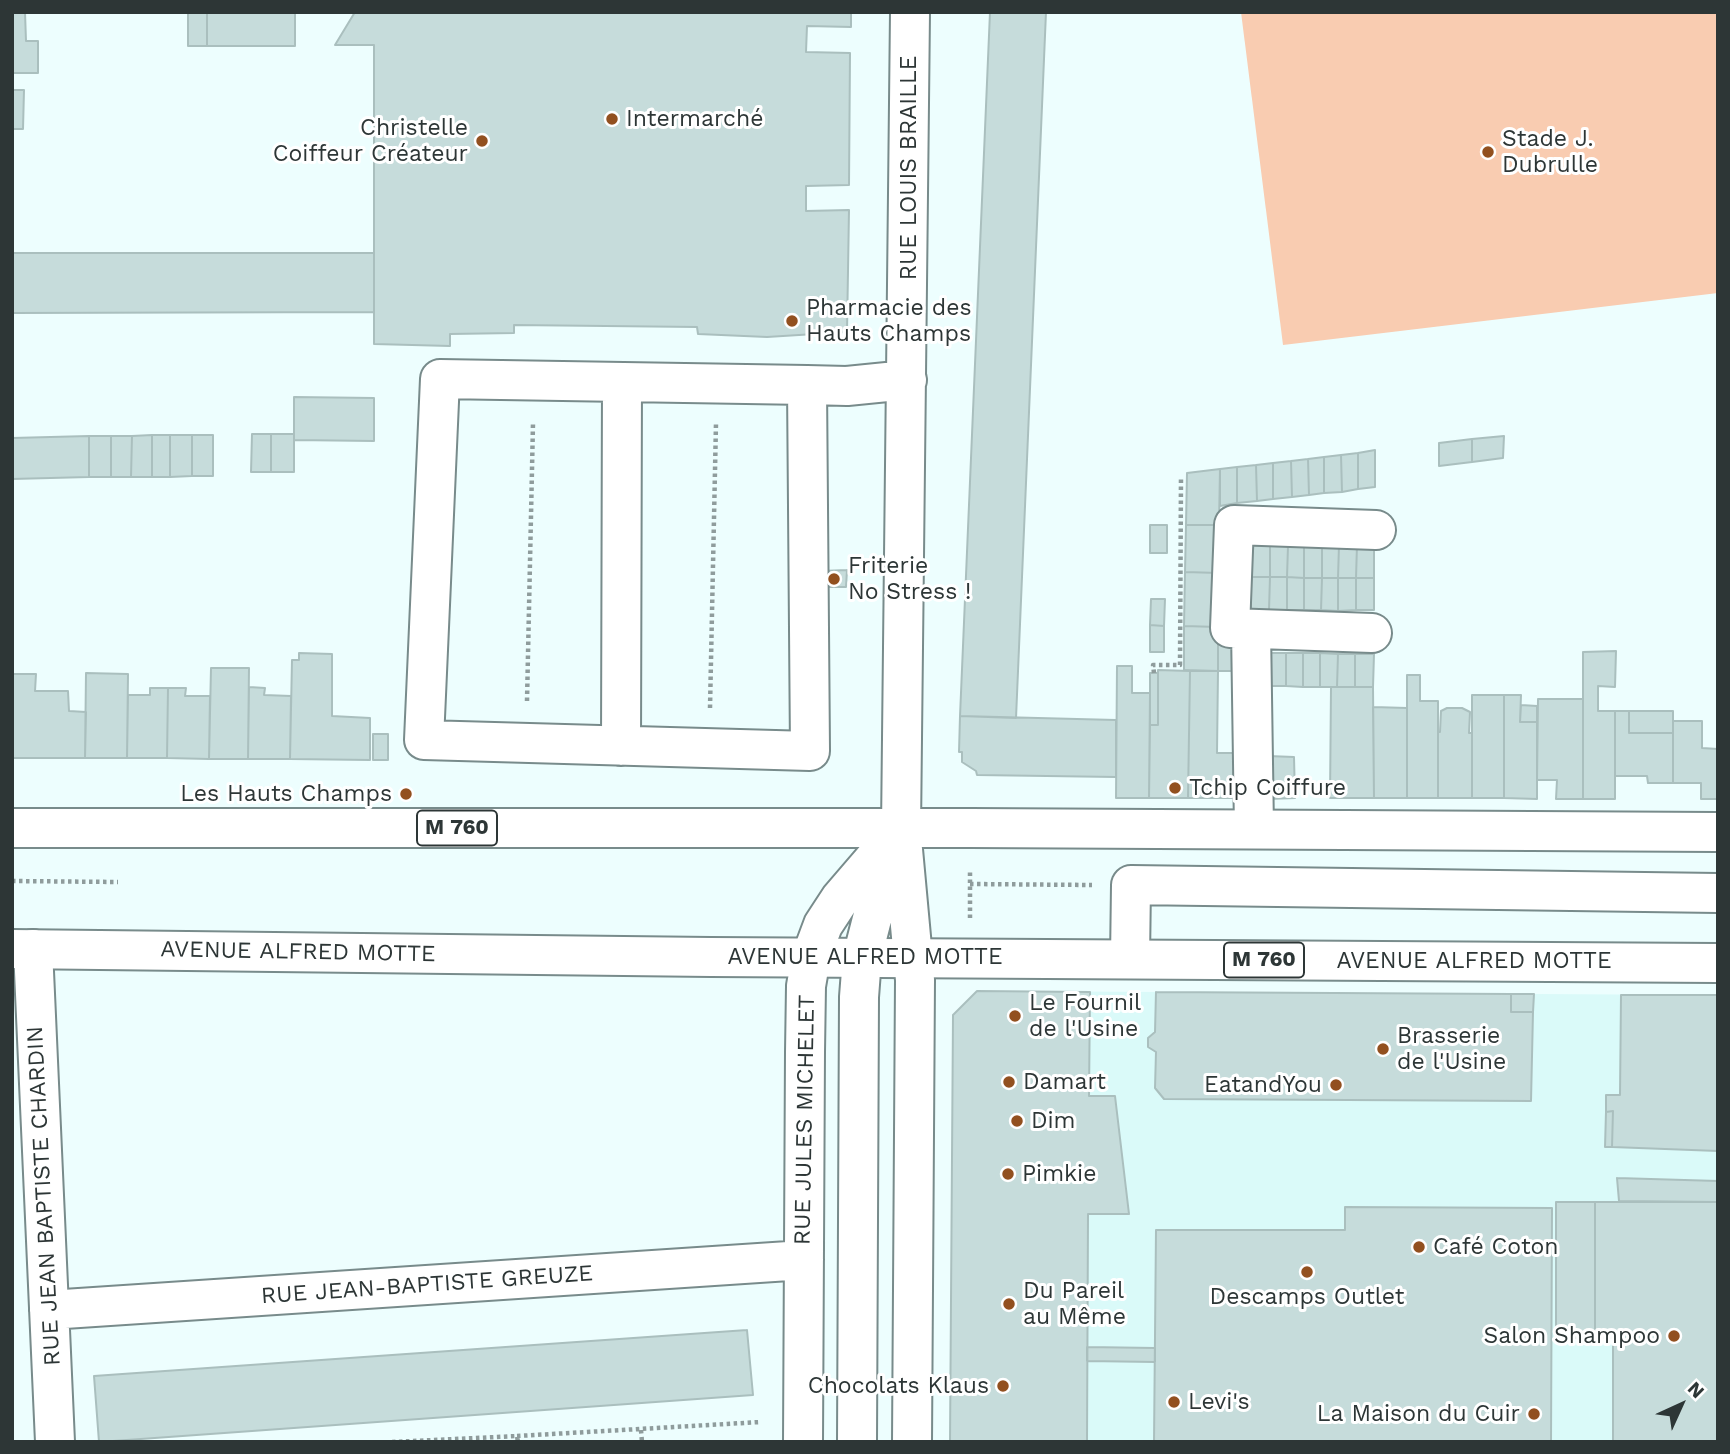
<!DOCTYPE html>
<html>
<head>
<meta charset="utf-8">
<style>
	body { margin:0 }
	#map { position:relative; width:1730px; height:1454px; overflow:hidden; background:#edfefe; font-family:"Work Sans",sans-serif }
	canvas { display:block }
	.frame { position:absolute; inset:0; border:14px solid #2d3636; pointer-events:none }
	.north { position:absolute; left:1646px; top:1370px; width:70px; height:70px; -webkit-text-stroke:5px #fff; paint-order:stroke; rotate:45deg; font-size:19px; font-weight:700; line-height:28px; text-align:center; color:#2d3636 }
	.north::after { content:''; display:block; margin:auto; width:24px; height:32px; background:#2d3636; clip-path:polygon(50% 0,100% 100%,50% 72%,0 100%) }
</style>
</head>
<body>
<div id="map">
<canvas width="1730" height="1454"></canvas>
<div class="frame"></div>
<div class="north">N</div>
</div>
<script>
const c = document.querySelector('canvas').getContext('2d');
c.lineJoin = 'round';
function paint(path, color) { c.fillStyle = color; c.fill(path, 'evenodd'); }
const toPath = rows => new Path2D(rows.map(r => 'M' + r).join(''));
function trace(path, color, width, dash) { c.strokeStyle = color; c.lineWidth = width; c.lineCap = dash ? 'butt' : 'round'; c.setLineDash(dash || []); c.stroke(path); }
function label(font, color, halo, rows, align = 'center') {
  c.font = font + ' "Work Sans",sans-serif'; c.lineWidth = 6; c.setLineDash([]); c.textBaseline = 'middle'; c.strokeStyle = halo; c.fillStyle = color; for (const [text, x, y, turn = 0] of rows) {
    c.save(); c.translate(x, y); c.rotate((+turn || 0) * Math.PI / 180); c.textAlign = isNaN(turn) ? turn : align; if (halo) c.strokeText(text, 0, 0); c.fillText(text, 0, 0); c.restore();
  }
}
paint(toPath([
	[977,991,1718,995,1718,1442,950,1442]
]), '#dafaf9');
paint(toPath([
	[1241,12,1718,12,1718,293,1283,345]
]), '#f9ccb1');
const building = toPath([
	[12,12,25,12,26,41,38,41,38,73,12,73,12,12],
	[188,12,207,12,207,46,188,46,188,12],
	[207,12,295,12,295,46,207,46,207,12],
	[355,12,851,12,851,27,807,26,806,52,850,53,849,185,806,186,806,211,849,210,847,332,767,337,698,334,697,327,514,325,514,333,450,334,450,346,374,344,374,45,335,45,355,12],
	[990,12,1046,12,1016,718,960,716,990,12],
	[12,90,24,90,23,129,12,129,12,90],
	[12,253,374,253,374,312,12,313,12,253],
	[294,397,374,398,374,441,294,440,294,397],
	[252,434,271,434,271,472,251,472,252,434],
	[271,434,294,434,294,472,271,472,271,434],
	[152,435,152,477,131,477,132,436,152,435],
	[152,435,170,435,170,477,152,477,152,435],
	[170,435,192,435,192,476,170,477,170,435],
	[192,435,213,435,213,476,192,476,192,435],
	[89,436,111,436,111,477,89,477,89,436],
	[89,436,89,477,12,479,12,438,89,436],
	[111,436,132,436,131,477,111,477,111,436],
	[1504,436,1503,458,1472,462,1472,439,1504,436],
	[1472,439,1472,462,1439,466,1439,443,1472,439],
	[1375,450,1375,487,1358,489,1358,453,1375,450],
	[1358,453,1358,489,1342,492,1341,455,1358,453],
	[1341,455,1342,492,1324,493,1324,457,1341,455],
	[1324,457,1324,493,1309,495,1308,459,1324,457],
	[1308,459,1309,495,1292,497,1291,461,1308,459],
	[1291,461,1292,497,1273,499,1273,463,1291,461],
	[1273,463,1273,499,1257,501,1256,465,1273,463],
	[1256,465,1257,501,1237,503,1237,467,1256,465],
	[1237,467,1237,503,1220,506,1220,469,1237,467],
	[1220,469,1219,525,1186,525,1187,473,1220,469],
	[1150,525,1167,525,1167,553,1150,553,1150,525],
	[1186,525,1219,525,1219,573,1185,572,1186,525],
	[1252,545,1270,546,1270,577,1251,577,1252,545],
	[1322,545,1322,578,1304,578,1304,546,1322,545],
	[1322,545,1339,545,1338,578,1322,578,1322,545],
	[1339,545,1357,545,1356,578,1338,578,1339,545],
	[1357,545,1374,545,1374,578,1356,578,1357,545],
	[1270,546,1288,546,1287,577,1270,577,1270,546],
	[1288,546,1304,546,1304,578,1287,577,1288,546],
	[847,570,846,587,821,587,822,571,847,570],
	[1185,572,1219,573,1218,627,1184,626,1185,572],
	[1251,577,1270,577,1269,610,1251,610,1251,577],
	[1270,577,1287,577,1287,610,1269,610,1270,577],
	[1287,577,1304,578,1304,610,1287,610,1287,577],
	[1304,578,1322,578,1321,610,1304,610,1304,578],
	[1322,578,1338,578,1338,611,1321,610,1322,578],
	[1338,578,1356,578,1356,610,1338,611,1338,578],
	[1356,578,1374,578,1374,610,1356,610,1356,578],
	[1151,599,1165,599,1164,626,1150,625,1151,599],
	[1150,625,1164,626,1164,652,1150,652,1150,625],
	[1184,626,1218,627,1218,671,1184,670,1184,626],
	[1218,637,1237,638,1237,671,1218,671,1218,637],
	[1616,651,1615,687,1598,686,1598,711,1615,711,1615,799,1583,799,1583,652,1616,651],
	[299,653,332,654,332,716,370,718,370,760,290,759,292,660,299,660,299,653],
	[1268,653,1286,653,1286,686,1268,686,1268,653],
	[1286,653,1303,653,1303,687,1286,686,1286,653],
	[1303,653,1320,653,1320,687,1303,687,1303,653],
	[1320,653,1338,654,1337,687,1320,687,1320,653],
	[1338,654,1355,654,1355,687,1337,687,1338,654],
	[1355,654,1374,654,1373,687,1355,687,1355,654],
	[1117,666,1132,666,1132,693,1150,693,1149,798,1116,798,1117,666],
	[211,668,249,668,248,759,209,759,211,668],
	[1158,670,1190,671,1188,798,1149,798,1150,725,1158,725,1158,670],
	[1190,671,1218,671,1217,753,1242,753,1242,798,1188,798,1190,671],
	[86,673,128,674,127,758,85,758,86,673],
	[1150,673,1158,673,1158,725,1150,725,1150,673],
	[12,674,36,674,35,691,68,691,69,711,86,712,85,758,12,758,12,674],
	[1407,675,1420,675,1420,701,1438,701,1438,798,1407,798,1407,675],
	[249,687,265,688,264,695,291,696,290,759,248,759,249,687],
	[1331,687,1373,687,1374,798,1330,798,1331,687],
	[150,688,168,688,167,758,127,758,128,695,150,695,150,688],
	[168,688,186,688,185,696,210,696,209,759,167,758,168,688],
	[1472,695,1504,695,1504,798,1472,798,1472,695],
	[1504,695,1521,695,1520,722,1537,722,1537,799,1504,798,1504,695],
	[1538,699,1583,699,1583,799,1556,799,1557,780,1537,780,1538,699],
	[1521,705,1537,706,1537,722,1520,722,1521,705],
	[1373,707,1407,708,1407,798,1374,798,1373,707],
	[1447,708,1462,708,1470,712,1469,733,1472,733,1472,798,1438,798,1438,732,1440,732,1441,711,1447,708],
	[1615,711,1629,711,1629,733,1673,733,1673,783,1648,783,1647,776,1615,776,1615,711],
	[1629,711,1673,711,1673,733,1629,733,1629,711],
	[960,716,1116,720,1116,777,977,775,976,771,962,762,962,752,959,752,960,716],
	[1673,721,1702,721,1702,748,1718,749,1718,799,1701,799,1701,783,1673,783,1673,721],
	[373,734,388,734,388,760,373,760,373,734],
	[1268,756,1294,757,1295,798,1268,799,1268,756],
	[977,991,1090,992,1089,1096,1115,1096,1129,1214,1088,1214,1087,1442,950,1442,953,1015,977,991],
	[1156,992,1511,994,1511,1012,1533,1012,1531,1101,1164,1099,1155,1088,1156,1052,1148,1047,1148,1038,1155,1032,1156,992],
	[1511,994,1534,994,1533,1012,1511,1012,1511,994],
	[1621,995,1718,995,1718,1151,1612,1147,1613,1111,1606,1112,1606,1095,1620,1095,1621,995],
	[1613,1111,1612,1147,1605,1147,1606,1112,1613,1111],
	[1617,1178,1718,1181,1718,1202,1619,1201,1617,1178],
	[1556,1202,1595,1202,1595,1338,1556,1338,1556,1202],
	[1595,1202,1718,1202,1718,1442,1613,1442,1613,1338,1595,1338,1595,1202],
	[1345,1207,1552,1208,1551,1442,1154,1442,1156,1230,1345,1230,1345,1207],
	[747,1330,753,1395,99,1442,94,1376,747,1330],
	[1087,1347,1155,1348,1155,1362,1087,1361,1087,1347]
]);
paint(building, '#c6dcdb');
trace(building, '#aabfbe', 2);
const minor = toPath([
	[910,12,901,828,915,980,912,1442],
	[807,385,810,751,424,740,440,379,807,385,847,386,907,380],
	[1251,629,1254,829],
	[1372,633,1230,628,1234,525,1376,530],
	[621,746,622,382],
	[33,949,55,1442],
	[1130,959,1131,885,1718,893],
	[49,1310,804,1260],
	[803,1442,805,1052,806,986,811,957,823,925,840,899,901,828],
	[857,1442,859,997,862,958,875,907,895,846]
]);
const major = toPath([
	[12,828,970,828,1718,832],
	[12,949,711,957,1718,963]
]);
trace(minor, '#788b8b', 42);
trace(major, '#788b8b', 42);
trace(toPath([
	[1154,673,1153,665,1180,665,1181,476],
	[527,701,533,423],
	[710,708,716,423],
	[12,881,118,882],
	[970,884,1092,885],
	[970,918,970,871],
	[641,1430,642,1442],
	[517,1436,761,1422],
	[392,1442,517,1436,518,1442]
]), '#8f9c9c', 4.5, [3.5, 3.5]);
trace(minor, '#fff', 38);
trace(major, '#fff', 38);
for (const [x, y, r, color] of [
	[612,119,7,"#92501f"],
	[482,141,7,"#92501f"],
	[1488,152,7,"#92501f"],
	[792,321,7,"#92501f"],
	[834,579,7,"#92501f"],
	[1175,788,7,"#92501f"],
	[406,794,7,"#92501f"],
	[1015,1016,7,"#92501f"],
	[1383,1049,7,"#92501f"],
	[1009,1082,7,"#92501f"],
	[1336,1085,7,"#92501f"],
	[1017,1121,7,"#92501f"],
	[1008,1174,7,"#92501f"],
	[1419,1247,7,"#92501f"],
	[1307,1272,7,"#92501f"],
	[1009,1304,7,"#92501f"],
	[1674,1336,7,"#92501f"],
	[1003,1386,7,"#92501f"],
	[1174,1402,7,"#92501f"],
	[1534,1414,7,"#92501f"]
]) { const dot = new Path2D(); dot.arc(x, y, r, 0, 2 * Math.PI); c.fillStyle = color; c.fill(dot); trace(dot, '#fff', 2.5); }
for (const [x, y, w] of [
	[457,828,80],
	[1264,960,80]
]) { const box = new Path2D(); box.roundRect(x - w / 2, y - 17.5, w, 35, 5); c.fillStyle = '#fff'; c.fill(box); trace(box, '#2d3636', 2); }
label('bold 21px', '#2d3636', null, [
	["M 760",457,828],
	["M 760",1264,960]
]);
label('23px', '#2d3636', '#fff', [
	["Intermarché",626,119],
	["Christelle",468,128,"right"],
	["Coiffeur Créateur",468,154,"right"],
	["Stade J.",1502,139],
	["Dubrulle",1502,165],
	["Pharmacie des",806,308],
	["Hauts Champs",806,334],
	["Friterie",848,566],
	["No Stress !",848,592],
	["Tchip Coiffure",1189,788],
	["Les Hauts Champs",392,794,"right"],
	["Le Fournil",1029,1003],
	["de l'Usine",1029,1029],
	["Brasserie",1397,1036],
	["de l'Usine",1397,1062],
	["Damart",1023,1082],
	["EatandYou",1322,1085,"right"],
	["Dim",1031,1121],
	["Pimkie",1022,1174],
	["Café Coton",1433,1247],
	["Du Pareil",1023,1291],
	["au Même",1023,1317],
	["Descamps Outlet",1307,1297,"center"],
	["Salon Shampoo",1660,1336,"right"],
	["Chocolats Klaus",989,1386,"right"],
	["Levi's",1188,1402],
	["La Maison du Cuir",1520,1414,"right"]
], 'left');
label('23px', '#2d3636', '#fff', [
	["RUE LOUIS BRAILLE",909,168,-90],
	["AVENUE ALFRED MOTTE",298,952,1],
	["AVENUE ALFRED MOTTE",865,957],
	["AVENUE ALFRED MOTTE",1474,961],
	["RUE JULES MICHELET",805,1120,-89],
	["RUE JEAN BAPTISTE CHARDIN",44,1196,-93],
	["RUE JEAN-BAPTISTE GREUZE",427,1285,-4]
]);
</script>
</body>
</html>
